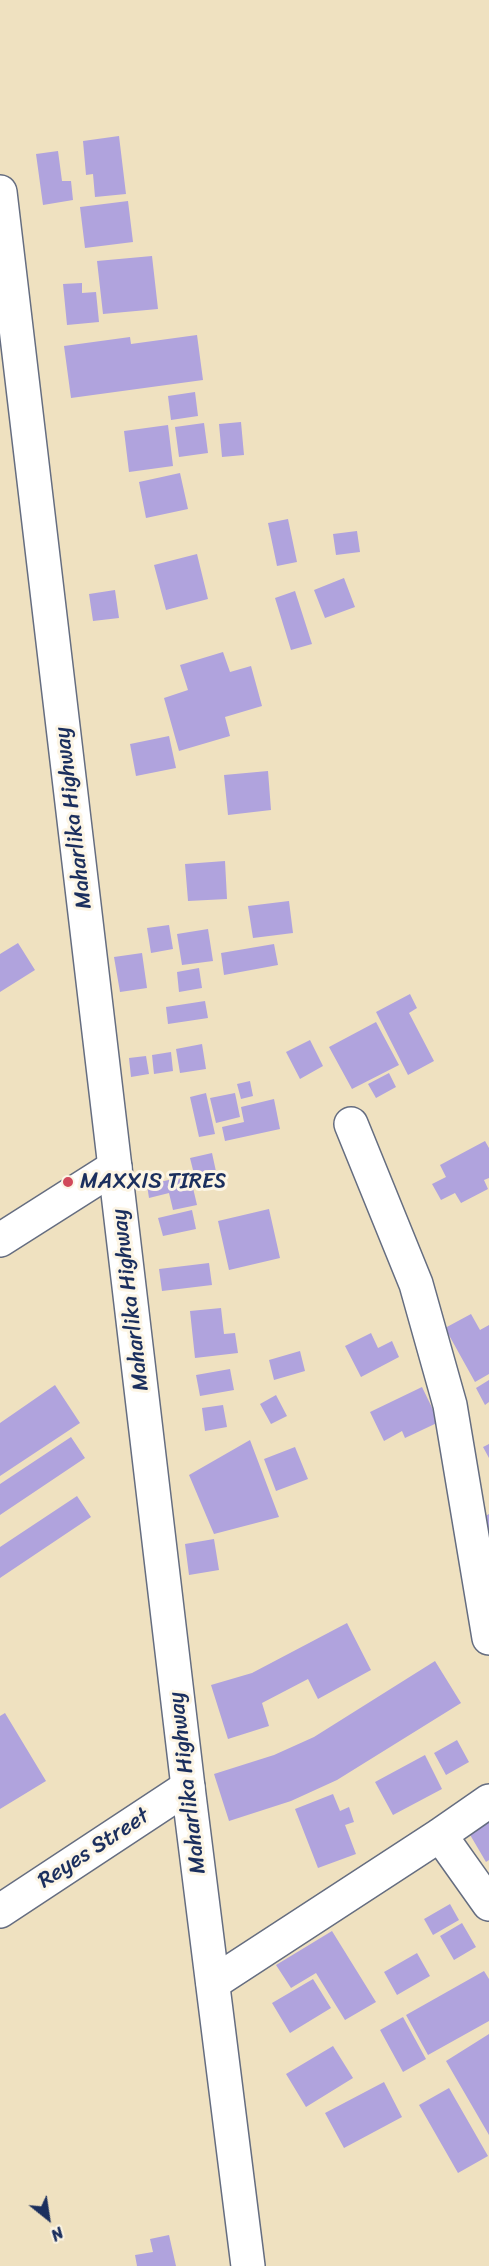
<!DOCTYPE html>
<html>
<head>
<meta charset="utf-8">
<style>
	body { margin:0 }
	#map { position:relative; width:489px; height:2266px; overflow:hidden; background:#efe1c0; font-family:Sriracha,sans-serif }
	canvas { display:block }
	.north { position:absolute; left:18px; top:2188px; width:60px; height:60px; -webkit-text-stroke:4px #fcf5e5; paint-order:stroke; rotate:150deg; font-size:16px; font-weight:700; line-height:24px; text-align:center; color:#1b2f5e }
	.north::after { content:''; display:block; margin:auto; width:21px; height:27px; background:#1b2f5e; clip-path:polygon(50% 0,100% 100%,50% 72%,0 100%) }
</style>
</head>
<body>
<div id="map">
<canvas width="489" height="2266"></canvas>
<div class="north">N</div>
</div>
<script>
const c = document.querySelector('canvas').getContext('2d');
c.lineJoin = 'round';
function paint(path, color) { c.fillStyle = color; c.fill(path, 'evenodd'); }
const toPath = rows => new Path2D(rows.map(r => 'M' + r).join(''));
function trace(path, color, width, dash) { c.strokeStyle = color; c.lineWidth = width; c.lineCap = dash ? 'butt' : 'round'; c.setLineDash(dash || []); c.stroke(path); }
function label(font, color, halo, rows, align = 'center') {
  c.font = font + ' Sriracha,sans-serif'; c.lineWidth = 6; c.setLineDash([]); c.textBaseline = 'middle'; c.strokeStyle = halo; c.fillStyle = color; for (const [text, x, y, turn = 0] of rows) {
    c.save(); c.translate(x, y); c.rotate((+turn || 0) * Math.PI / 180); c.textAlign = isNaN(turn) ? turn : align; if (halo) c.strokeText(text, 0, 0); c.fillText(text, 0, 0); c.restore();
  }
}
paint(toPath([
	[119,136,126,194,95,197,93,174,86,175,83,141],
	[58,151,62,181,71,181,73,200,43,205,36,154],
	[128,201,133,242,85,248,80,207],
	[152,256,158,309,103,314,97,261],
	[82,283,82,293,96,292,99,322,67,325,63,284],
	[197,335,203,380,71,398,64,346,130,337,131,344],
	[195,392,198,416,171,420,168,396],
	[241,422,244,455,222,457,219,424],
	[204,423,208,453,179,457,175,427],
	[168,425,173,466,129,472,124,431],
	[180,473,188,509,146,518,139,482],
	[288,519,297,562,277,566,268,523],
	[357,531,360,552,336,555,333,534],
	[197,554,208,599,166,610,154,565],
	[344,578,355,607,325,618,314,590],
	[115,590,119,618,93,621,89,594],
	[295,591,312,644,291,650,275,598],
	[223,652,230,672,251,666,262,706,225,717,230,736,179,751,164,698,188,690,180,665],
	[169,736,176,768,136,776,130,744],
	[268,771,271,810,228,815,224,775],
	[225,861,227,899,188,901,185,864],
	[289,901,293,933,253,938,248,906],
	[169,925,173,949,151,953,147,928],
	[208,929,213,961,182,965,177,934],
	[18,943,35,970,0,992,0,954],
	[274,944,278,965,224,975,221,953],
	[142,953,147,988,120,992,114,957],
	[199,968,202,988,179,992,177,972],
	[410,994,417,1008,409,1013,434,1061,408,1075,376,1012],
	[205,1001,208,1018,168,1024,166,1007],
	[376,1022,399,1065,352,1089,329,1047],
	[310,1040,323,1066,300,1079,286,1052],
	[202,1044,206,1069,180,1073,176,1049],
	[171,1052,173,1071,154,1074,152,1055],
	[146,1056,149,1074,131,1077,129,1058],
	[389,1073,396,1087,376,1098,368,1084],
	[250,1081,253,1096,241,1099,237,1084],
	[206,1093,215,1134,199,1137,190,1097],
	[235,1093,240,1117,216,1123,210,1098],
	[274,1099,280,1129,225,1141,222,1127,244,1122,241,1107],
	[485,1141,489,1148,489,1178,484,1180,488,1189,461,1203,455,1193,441,1200,432,1184,446,1177,440,1165],
	[212,1153,217,1176,196,1182,190,1158],
	[190,1175,197,1205,173,1210,169,1193,149,1198,147,1185],
	[269,1209,280,1258,229,1270,218,1221],
	[192,1210,196,1229,163,1236,158,1218],
	[209,1263,212,1285,162,1291,159,1269],
	[221,1308,224,1334,235,1333,238,1353,195,1358,190,1311],
	[471,1314,480,1330,489,1325,489,1374,475,1382,445,1328],
	[371,1333,378,1348,392,1341,399,1357,361,1377,345,1346],
	[300,1351,305,1371,274,1380,269,1360],
	[230,1369,234,1390,200,1396,196,1375],
	[489,1380,489,1402,485,1405,476,1388],
	[55,1385,80,1423,0,1476,0,1423],
	[422,1387,439,1422,405,1438,402,1431,384,1441,370,1412],
	[276,1395,287,1416,271,1424,260,1404],
	[223,1405,227,1427,205,1431,202,1408],
	[71,1437,85,1458,0,1515,0,1484],
	[250,1440,279,1517,214,1534,189,1475],
	[489,1444,489,1458,483,1447],
	[295,1447,308,1479,276,1491,264,1459],
	[77,1496,91,1517,0,1578,0,1547],
	[489,1514,489,1535,480,1519],
	[214,1539,219,1570,189,1575,185,1544],
	[347,1623,371,1670,318,1699,308,1679,262,1703,269,1726,228,1739,211,1685,252,1673],
	[435,1661,461,1703,337,1780,291,1801,229,1821,214,1774,274,1755,314,1737],
	[5,1713,46,1781,0,1809,0,1716],
	[457,1740,469,1762,446,1775,434,1753],
	[425,1755,442,1789,393,1815,375,1782],
	[333,1794,340,1811,349,1807,354,1822,345,1825,356,1854,318,1868,295,1809],
	[489,1822,489,1860,486,1862,469,1833],
	[450,1904,459,1920,433,1935,424,1919],
	[462,1923,476,1947,454,1960,440,1936],
	[332,1931,376,2002,345,2020,316,1973,291,1988,276,1965],
	[417,1953,430,1976,397,1995,384,1972],
	[484,1971,489,1979,489,2021,428,2055,406,2015],
	[313,1979,331,2008,290,2033,272,2003],
	[403,2017,426,2059,403,2072,380,2030],
	[489,2034,489,2135,446,2061],
	[333,2046,353,2078,306,2107,286,2074],
	[384,2082,402,2117,344,2148,325,2113],
	[449,2088,488,2156,458,2173,419,2105],
	[169,2235,176,2266,137,2266,135,2255,153,2252,150,2239]
]), '#b0a3dd');
const minor = toPath([
	[351,1124,416,1284,450,1405,489,1638],
	[0,1240,115,1167],
	[440,1835,489,1904],
	[0,1911,188,1787],
	[213,1983,440,1835,489,1801]
]);
const trunk = toPath([
	[0,192,188,1787,248,2266]
]);
trace(minor, '#656d80', 36);
trace(trunk, '#656d80', 36);
trace(minor, '#fff', 33);
trace(trunk, '#fff', 33);
for (const [x, y, r, color] of [
	[68,1182,6,"#d1495b"]
]) { const dot = new Path2D(); dot.arc(x, y, r, 0, 2 * Math.PI); c.fillStyle = color; c.fill(dot); trace(dot, '#fcf5e5', 2); }
label('22px', '#1b2f5e', '#fcf5e5', [
	["Maharlika Highway",74,818,-97],
	["Maharlika Highway",131,1300,-97],
	["Maharlika Highway",188,1783,-97],
	["Reyes Street",94,1849,-33]
]);
label('22px', '#1b2f5e', '#fcf5e5', [
	["MAXXIS TIRES",80,1182]
], 'left');
</script>
</body>
</html>
